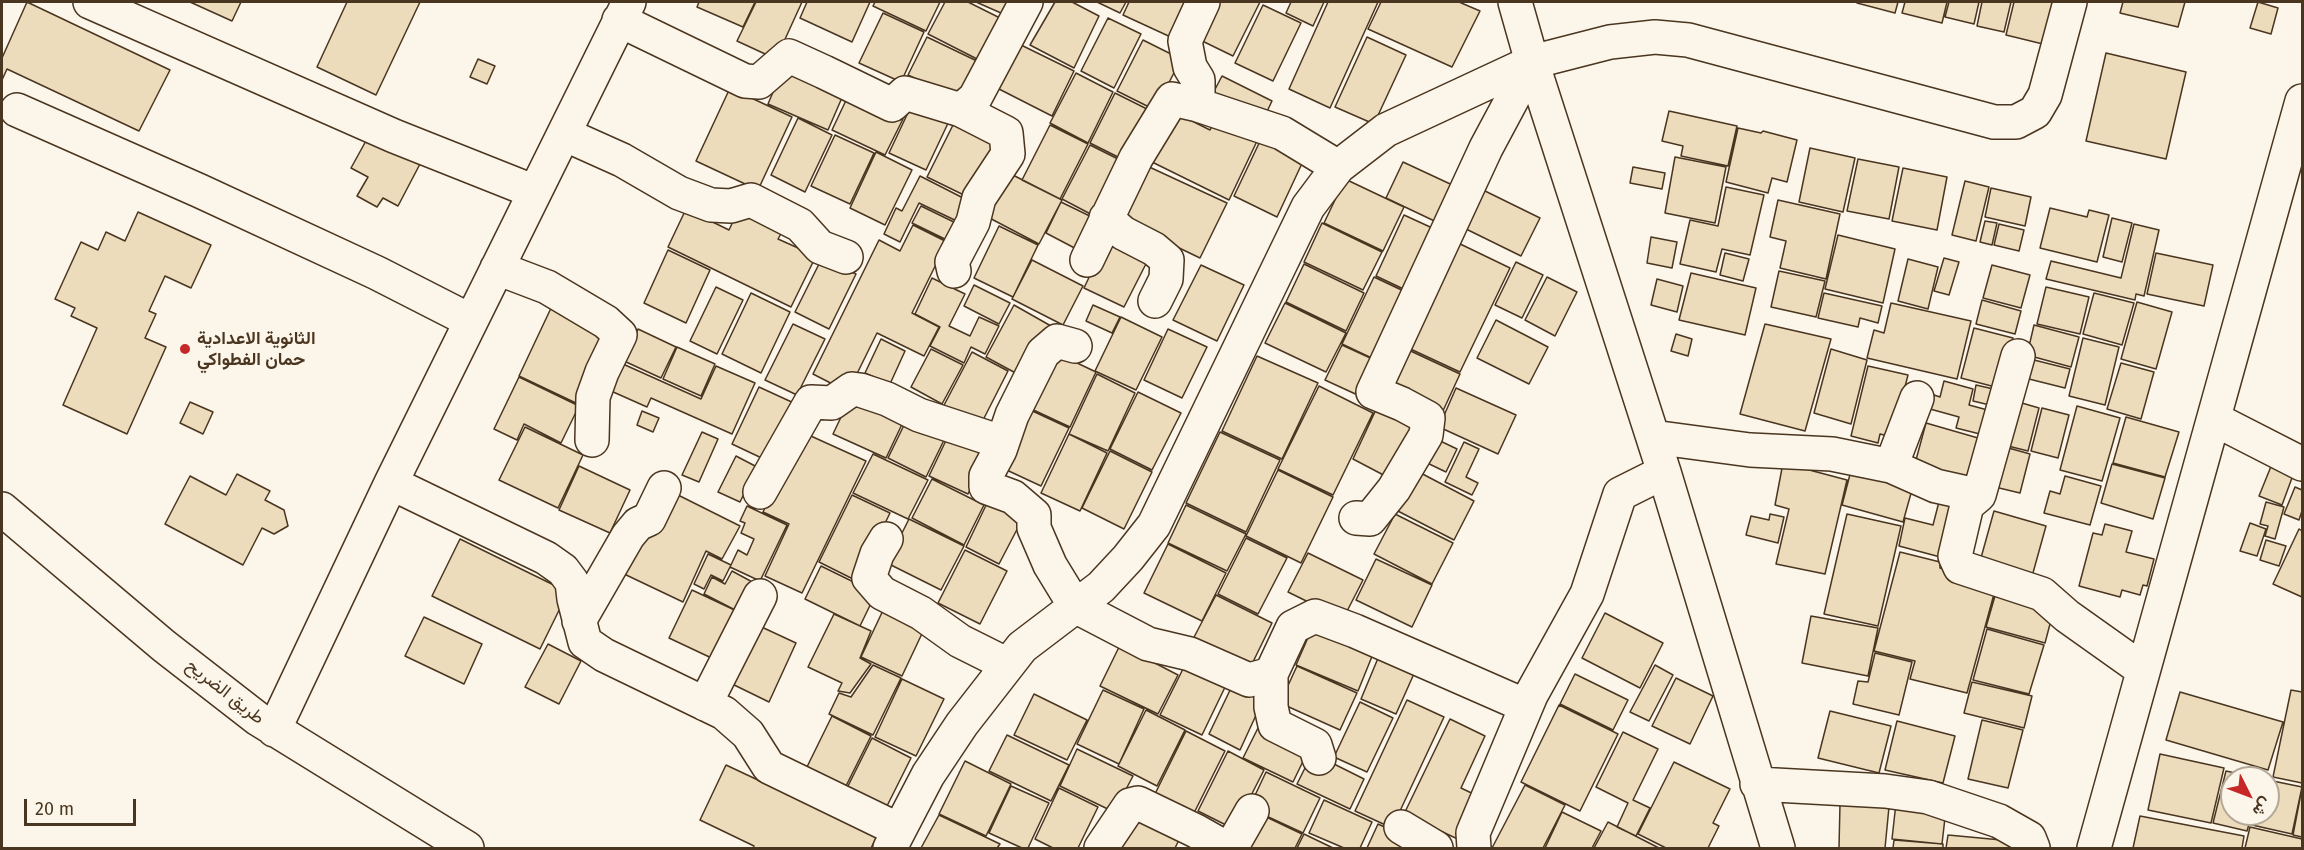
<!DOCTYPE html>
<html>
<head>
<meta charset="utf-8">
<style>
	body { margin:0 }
	#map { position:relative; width:2304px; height:850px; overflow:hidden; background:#fbf6e9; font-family:"Fira Sans",Vazirmatn,sans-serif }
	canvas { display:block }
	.frame { position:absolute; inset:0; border:3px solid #4a3520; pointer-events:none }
	.north { position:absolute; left:2220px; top:766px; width:60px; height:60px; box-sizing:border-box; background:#fbf6e9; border:2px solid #b4a999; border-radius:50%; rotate:132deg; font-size:16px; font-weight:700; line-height:24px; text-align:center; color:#4a3520 }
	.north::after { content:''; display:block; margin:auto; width:21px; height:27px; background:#c62828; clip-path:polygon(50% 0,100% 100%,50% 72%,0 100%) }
	.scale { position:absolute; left:24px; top:799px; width:112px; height:27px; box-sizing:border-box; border:3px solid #4a3520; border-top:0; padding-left:8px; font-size:18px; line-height:21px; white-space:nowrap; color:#4a3520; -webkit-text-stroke:4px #fbf6e9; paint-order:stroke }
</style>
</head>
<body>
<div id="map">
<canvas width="2304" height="850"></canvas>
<div class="frame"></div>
<div class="north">ش</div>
<div class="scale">20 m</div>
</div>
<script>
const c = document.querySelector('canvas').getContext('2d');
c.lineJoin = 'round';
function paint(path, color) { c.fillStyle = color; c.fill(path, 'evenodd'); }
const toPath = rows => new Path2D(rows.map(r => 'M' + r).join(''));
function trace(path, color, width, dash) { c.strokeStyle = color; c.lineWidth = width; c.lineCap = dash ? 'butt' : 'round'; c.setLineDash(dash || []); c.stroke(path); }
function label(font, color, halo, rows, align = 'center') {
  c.font = font + ' "Fira Sans",Vazirmatn,sans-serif'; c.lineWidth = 4.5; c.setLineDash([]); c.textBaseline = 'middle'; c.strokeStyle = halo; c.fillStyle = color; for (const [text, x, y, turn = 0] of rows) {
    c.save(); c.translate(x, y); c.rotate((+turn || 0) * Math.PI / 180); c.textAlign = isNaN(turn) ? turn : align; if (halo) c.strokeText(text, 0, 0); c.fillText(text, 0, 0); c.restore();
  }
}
const building = toPath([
	[27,2,170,70,139,131,7,69,2,80,2,58,27,2],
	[190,2,241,2,232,21,190,2],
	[347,2,420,2,376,95,317,67,347,2],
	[699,2,755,2,743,27,697,7,699,2],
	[756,2,802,2,776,59,737,41,756,2],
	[807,2,870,2,852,42,800,18,807,2],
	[875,2,940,2,926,31,873,6,875,2],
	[945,2,968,2,1000,18,979,60,928,34,945,2],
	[976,2,1007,2,1001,13,976,2],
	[1055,2,1072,2,1099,16,1074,68,1030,45,1055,2],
	[1097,2,1126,2,1120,13,1097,2],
	[1129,2,1194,2,1175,39,1123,15,1129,2],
	[1210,2,1260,2,1233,56,1192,36,1210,2],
	[1291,2,1324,2,1313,26,1286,13,1291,2],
	[1328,2,1378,2,1330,108,1289,89,1328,2],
	[1381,2,1459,2,1480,11,1452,67,1368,29,1381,2],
	[1857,2,1898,2,1895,13,1857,3,1857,2],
	[1905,2,1947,2,1942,23,1902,13,1905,2],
	[1949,2,1979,2,1974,24,1945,17,1949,2],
	[1982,2,2011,2,2004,32,1977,26,1982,2],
	[2014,2,2057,2,2047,45,2006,35,2014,2],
	[2123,2,2185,2,2178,27,2120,13,2123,2],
	[2258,2,2278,8,2271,34,2250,28,2258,2],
	[1263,5,1301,23,1273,81,1235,63,1263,5],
	[883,13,924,32,901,82,859,63,883,13],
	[1108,18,1141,34,1114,88,1081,71,1108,18],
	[927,37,979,62,960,100,908,75,927,37],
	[1367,37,1406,55,1374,124,1335,107,1367,37],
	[1143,40,1181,59,1155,110,1117,91,1143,40],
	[1019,44,1074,71,1052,116,997,88,1019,44],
	[2106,53,2186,72,2166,159,2086,141,2106,53],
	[478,59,495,66,487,84,470,77,478,59],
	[784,66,844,93,828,130,768,104,784,66],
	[1076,73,1113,92,1088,143,1050,123,1076,73],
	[1222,76,1272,101,1262,122,1211,97,1222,76],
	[730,88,792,117,758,190,696,161,730,88],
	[1115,93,1153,112,1128,162,1090,143,1115,93],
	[849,94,903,119,885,155,832,130,849,94],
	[913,102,950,119,926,170,889,153,913,102],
	[1172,111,1210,130,1216,118,1258,139,1229,200,1148,160,1172,111],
	[1669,111,1737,126,1728,166,1681,156,1683,146,1662,141,1669,111],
	[798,118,832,135,805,192,771,175,798,118],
	[955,121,998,142,970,198,927,177,955,121],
	[1050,125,1088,144,1060,199,1022,180,1050,125],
	[1738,128,1761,133,1763,131,1797,140,1787,182,1772,178,1768,193,1726,182,1738,128],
	[835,135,874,153,850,204,811,186,835,135],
	[1262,137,1305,157,1277,217,1234,196,1262,137],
	[367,139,420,164,398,206,383,198,377,207,357,196,368,177,351,168,367,139],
	[1090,145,1128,164,1100,219,1062,199,1090,145],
	[1810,148,1855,158,1843,212,1799,202,1810,148],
	[876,152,912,170,885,225,850,208,876,152],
	[1675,157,1726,167,1715,223,1665,213,1675,157],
	[1858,159,1899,167,1889,219,1847,211,1858,159],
	[1403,162,1461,189,1445,226,1386,198,1403,162],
	[1145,165,1227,203,1200,258,1119,219,1145,165],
	[1633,167,1665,173,1662,189,1630,183,1633,167],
	[1903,168,1947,177,1937,230,1892,221,1903,168],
	[1003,170,1062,200,1039,244,980,213,1003,170],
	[920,176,973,203,963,224,919,203,900,242,884,234,896,208,902,211,920,176],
	[1345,179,1404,207,1383,251,1324,223,1345,179],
	[1965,181,1989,187,1976,241,1952,235,1965,181],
	[1726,187,1764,195,1750,255,1722,249,1716,272,1680,264,1690,220,1718,226,1726,187],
	[1991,188,2031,197,2025,226,1985,217,1991,188],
	[1483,190,1540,218,1521,256,1464,228,1483,190],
	[1778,200,1840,214,1826,279,1780,268,1786,241,1770,237,1778,200],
	[1061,202,1100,221,1084,253,1046,233,1061,202],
	[921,206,960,225,951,242,912,223,921,206],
	[2050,208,2087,217,2089,210,2109,215,2097,262,2040,248,2050,208],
	[686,209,729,230,738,211,782,232,778,239,816,256,791,307,668,247,686,209],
	[138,212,211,245,191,288,165,276,149,311,156,314,145,338,166,347,127,434,63,405,97,328,71,316,75,308,55,299,81,242,98,250,106,232,125,241,138,212],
	[1404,215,1441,232,1412,293,1376,276,1404,215],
	[2112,218,2132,223,2122,262,2103,257,2112,218],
	[1985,221,1997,223,1992,245,1980,242,1985,221],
	[1322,223,1382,252,1363,290,1304,262,1322,223],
	[1999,224,2024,230,2019,251,1994,245,1999,224],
	[2134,224,2159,230,2144,296,2136,294,2135,300,2046,279,2051,261,2121,278,2134,224],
	[913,225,947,242,912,313,939,327,924,356,877,333,848,392,813,374,879,240,900,251,913,225],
	[999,226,1038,245,1013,297,974,278,999,226],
	[1109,235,1151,254,1124,307,1084,288,1109,235],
	[1838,235,1895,249,1883,303,1825,289,1838,235],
	[1651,237,1677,242,1672,268,1647,263,1651,237],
	[1454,241,1510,268,1460,372,1404,346,1454,241],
	[668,250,710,270,686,323,644,303,668,250],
	[1725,253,1749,259,1743,281,1720,275,1725,253],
	[2156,253,2213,265,2204,306,2147,294,2156,253],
	[822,258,856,274,829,329,795,312,822,258],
	[1944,258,1959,262,1949,295,1934,291,1944,258],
	[1908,259,1938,267,1928,309,1898,301,1908,259],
	[1032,260,1083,286,1063,325,1012,299,1032,260],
	[1516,262,1543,275,1522,318,1495,305,1516,262],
	[1304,264,1364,293,1346,331,1286,302,1304,264],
	[1201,265,1244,285,1217,341,1173,320,1201,265],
	[1992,265,2030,275,2021,308,1983,298,1992,265],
	[1779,271,1825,281,1816,317,1771,307,1779,271],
	[1691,273,1756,288,1745,335,1679,320,1691,273],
	[1374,277,1410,294,1378,361,1342,344,1374,277],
	[1547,277,1577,292,1555,336,1525,320,1547,277],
	[932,278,965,294,949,326,970,336,979,317,999,326,985,354,971,347,964,363,930,346,940,327,915,314,932,278],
	[1657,279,1683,286,1677,312,1651,305,1657,279],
	[974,285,1010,303,999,324,964,306,974,285],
	[716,287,743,300,717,354,690,341,716,287],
	[2046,287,2089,297,2080,334,2037,324,2046,287],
	[751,293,790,312,761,373,722,354,751,293],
	[1824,293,1882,306,1878,323,1860,318,1858,327,1818,318,1824,293],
	[2094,293,2134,303,2122,345,2083,334,2094,293],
	[1982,300,2021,311,2015,334,1976,324,1982,300],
	[2137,302,2172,312,2156,369,2121,359,2137,302],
	[1285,303,1346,333,1326,372,1265,343,1285,303],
	[1891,303,1971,321,1957,379,1867,358,1874,330,1884,333,1891,303],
	[1014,305,1051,326,1023,377,986,357,1014,305],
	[1093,305,1120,317,1112,333,1086,321,1093,305],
	[552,306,612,334,578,404,519,376,552,306],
	[1121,317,1162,337,1136,390,1095,371,1121,317],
	[1496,320,1548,347,1529,384,1477,358,1496,320],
	[793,324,825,339,797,395,765,380,793,324],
	[1765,324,1831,339,1805,431,1740,414,1765,324],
	[2034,325,2079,337,2071,367,2027,355,2034,325],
	[1974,328,2013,338,1999,388,1961,378,1974,328],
	[638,329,676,347,661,378,624,361,638,329],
	[1168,329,1207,347,1182,398,1144,380,1168,329],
	[1676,334,1692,339,1688,356,1671,351,1676,334],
	[2083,338,2119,347,2105,405,2069,396,2083,338],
	[881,339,905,351,890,384,865,373,881,339],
	[1342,345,1379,362,1362,397,1325,380,1342,345],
	[677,347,715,364,701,396,663,379,677,347],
	[1402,347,1460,374,1442,413,1384,386,1402,347],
	[931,349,963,365,942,404,911,387,931,349],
	[1831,349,1867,360,1851,424,1814,413,1831,349],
	[972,352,1008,371,979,428,942,409,972,352],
	[1054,352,1096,372,1070,427,1027,407,1054,352],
	[1257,356,1318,383,1282,459,1222,431,1257,356],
	[2026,358,2070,369,2065,388,2021,377,2026,358],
	[614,360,701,399,716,366,755,383,732,434,651,398,647,407,602,387,614,360],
	[2121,363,2154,372,2141,419,2107,409,2121,363],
	[1868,366,1908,375,1892,437,1880,434,1878,443,1851,436,1868,366],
	[1097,374,1135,393,1108,451,1069,434,1097,374],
	[519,377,579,406,561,443,524,424,517,440,494,429,519,377],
	[1944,381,1973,389,1969,405,1995,412,1988,436,1956,428,1959,417,1930,409,1934,395,1940,397,1944,381],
	[1976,385,2002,391,1998,407,1973,401,1976,385],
	[1319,386,1373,413,1333,495,1278,469,1319,386],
	[759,387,796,404,768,461,732,444,759,387],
	[1456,388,1516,415,1498,454,1439,427,1456,388],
	[1138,392,1181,413,1152,470,1110,449,1138,392],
	[851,396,904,420,886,458,833,434,851,396],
	[1380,401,1421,421,1393,480,1353,459,1380,401],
	[2015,401,2039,408,2028,451,2004,445,2015,401],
	[190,402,213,412,203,434,180,423,190,402],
	[2077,406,2120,418,2102,481,2060,470,2077,406],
	[1026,408,1069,428,1041,486,998,466,1026,408],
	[2042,408,2069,415,2058,458,2031,451,2042,408],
	[642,411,659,418,653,432,637,425,642,411],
	[908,417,946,436,926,477,888,458,908,417],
	[2126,417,2179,432,2165,477,2113,463,2126,417],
	[1926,423,1985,440,1972,488,1913,471,1926,423],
	[525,427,583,455,558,508,499,480,525,427],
	[951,430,990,448,968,494,929,476,951,430],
	[702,432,718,439,699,482,682,475,702,432],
	[802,432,866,461,802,593,765,576,789,524,763,512,802,432],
	[1220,432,1280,460,1246,532,1186,503,1220,432],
	[1069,434,1107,453,1080,511,1041,493,1069,434],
	[1434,438,1457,449,1446,472,1423,461,1434,438],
	[1464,442,1479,449,1466,477,1478,483,1472,495,1445,482,1464,442],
	[2005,447,2030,454,2020,493,1995,487,2005,447],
	[1110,451,1152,472,1124,529,1082,508,1110,451],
	[873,454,928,480,908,519,853,493,873,454],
	[736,456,757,467,740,502,718,492,736,456],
	[2274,459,2296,467,2282,505,2259,496,2274,459],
	[1783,463,1847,480,1825,574,1776,564,1789,509,1775,505,1783,463],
	[1853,463,1915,479,1903,522,1842,505,1853,463],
	[2112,464,2165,478,2153,519,2101,503,2112,464],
	[579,466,630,490,610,533,559,510,579,466],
	[1278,470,1333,497,1301,563,1246,536,1278,470],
	[1415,470,1474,501,1454,540,1394,509,1415,470],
	[237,474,270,491,265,500,284,510,288,526,274,534,262,528,243,565,165,524,190,476,226,495,237,474],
	[2065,476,2101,486,2090,525,2044,513,2050,491,2060,494,2065,476],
	[932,479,984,505,964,545,912,518,932,479],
	[2295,487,2302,490,2302,511,2299,520,2284,514,2295,487],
	[668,490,740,526,722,559,706,551,683,602,622,573,668,490],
	[1941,494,1959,498,1944,558,1899,546,1905,518,1933,525,1941,494],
	[852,495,890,513,857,581,819,562,852,495],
	[989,499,1024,516,999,564,966,547,989,499],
	[2266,502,2284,507,2275,539,2265,536,2268,526,2260,524,2266,502],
	[1186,505,1246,534,1227,571,1168,543,1186,505],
	[747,506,787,525,760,581,730,567,738,550,747,555,754,539,741,533,745,523,740,521,747,506],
	[1994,511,2046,526,2031,580,1979,565,1994,511],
	[1395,514,1453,543,1432,584,1374,554,1395,514],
	[1770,514,1784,517,1778,543,1746,535,1751,516,1769,520,1770,514],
	[1847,514,1901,526,1878,626,1824,614,1847,514],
	[909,519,964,546,941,590,887,563,909,519],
	[2250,523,2266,529,2257,556,2240,551,2250,523],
	[2105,524,2132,531,2126,552,2154,559,2147,586,2143,585,2140,595,2122,590,2120,597,2079,586,2093,533,2102,535,2105,524],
	[2299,529,2302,531,2302,597,2273,584,2299,529],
	[1246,538,1287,558,1258,614,1218,594,1246,538],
	[460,539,568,592,540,649,432,596,460,539],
	[2266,540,2286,546,2279,566,2260,560,2266,540],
	[1168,544,1226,573,1202,621,1144,593,1168,544],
	[965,550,1007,571,980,624,938,603,965,550],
	[1900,552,1940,562,1940,568,1997,583,1967,693,1910,679,1915,661,1874,651,1900,552],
	[1308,553,1363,580,1343,619,1288,592,1308,553],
	[708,554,731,565,723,581,711,575,704,589,694,584,708,554],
	[1376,559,1432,585,1412,627,1356,600,1376,559],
	[821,566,876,593,860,626,805,599,821,566],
	[732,571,756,584,741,613,704,594,712,577,725,584,732,571],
	[1997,589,2055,605,2045,643,1986,627,1997,589],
	[692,590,743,614,720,662,669,638,692,590],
	[1216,595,1272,623,1251,666,1191,643,1216,595],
	[886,604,927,623,902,676,861,657,886,604],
	[1605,613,1663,643,1640,688,1582,658,1605,613],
	[834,614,871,631,860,658,871,664,850,693,838,691,842,683,808,667,834,614],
	[1811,616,1878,628,1868,676,1802,663,1811,616],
	[424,617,482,644,464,684,405,656,424,617],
	[753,623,796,643,769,702,726,681,753,623],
	[1314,624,1375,649,1358,691,1296,665,1314,624],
	[1987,629,2044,645,2029,694,1973,680,1987,629],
	[548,644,581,661,559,704,525,687,548,644],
	[1120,645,1178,675,1158,714,1100,686,1120,645],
	[1381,651,1417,667,1396,714,1361,699,1381,651],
	[1875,653,1912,662,1899,715,1853,704,1858,681,1868,682,1875,653],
	[1187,661,1228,681,1202,735,1160,715,1187,661],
	[873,665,901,678,873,735,829,714,839,693,851,697,873,665],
	[1655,665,1673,675,1649,721,1630,712,1655,665],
	[1297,666,1357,693,1340,730,1280,703,1297,666],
	[1575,674,1628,700,1613,730,1560,704,1575,674],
	[1676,678,1713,696,1690,744,1652,726,1676,678],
	[902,679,944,699,916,756,875,737,902,679],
	[1972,682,2032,696,2024,728,1964,713,1972,682],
	[1232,686,1263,700,1240,750,1209,734,1232,686],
	[1103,690,1144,709,1119,764,1077,744,1103,690],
	[2291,690,2302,692,2302,783,2273,777,2291,690],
	[2180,692,2283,722,2268,770,2166,740,2180,692],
	[1034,694,1087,720,1067,760,1014,735,1034,694],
	[1407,700,1444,717,1392,828,1355,811,1407,700],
	[1360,702,1393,718,1367,772,1334,757,1360,702],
	[1559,705,1618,734,1580,811,1521,782,1559,705],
	[1146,710,1185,730,1157,786,1118,766,1146,710],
	[1830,711,1891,726,1879,773,1818,758,1830,711],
	[832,716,871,736,843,792,804,773,832,716],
	[1450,719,1485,736,1461,788,1482,798,1462,841,1404,814,1450,719],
	[1982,720,2023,730,2008,788,1968,779,1982,720],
	[1897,721,1955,736,1943,783,1885,770,1897,721],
	[1258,728,1308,751,1293,782,1243,758,1258,728],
	[1186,731,1225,751,1191,819,1152,800,1186,731],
	[1623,732,1658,749,1633,800,1650,808,1636,836,1617,827,1628,803,1596,787,1623,732],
	[1007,735,1069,765,1051,801,989,771,1007,735],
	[872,738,911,758,883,814,844,794,872,738],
	[1077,749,1133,776,1114,812,1060,786,1077,749],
	[1228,751,1264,770,1234,829,1198,811,1228,751],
	[2160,754,2224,768,2211,823,2148,810,2160,754],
	[965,761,1011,784,986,836,939,814,965,761],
	[1330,762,1364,779,1350,809,1297,784,1307,764,1330,762],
	[1674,762,1730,789,1713,823,1719,826,1708,848,1666,848,1638,834,1674,762],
	[726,765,877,836,871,848,753,848,754,846,700,820,726,765],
	[2226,771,2258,778,2232,778,2232,814,2252,814,2247,831,2213,823,2226,771],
	[1266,772,1320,798,1303,833,1249,808,1266,772],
	[2268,780,2302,787,2292,834,2252,825,2254,814,2268,814,2268,780],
	[1525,785,1565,805,1543,848,1492,848,1525,785],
	[1011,786,1049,803,1028,848,1022,848,989,833,1011,786],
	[1059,788,1098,807,1078,848,1053,848,1035,839,1059,788],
	[2302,788,2302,837,2293,835,2302,788],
	[1324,800,1372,822,1360,848,1344,848,1309,833,1324,800],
	[1896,803,1946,809,1942,844,1892,839,1896,803],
	[1840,804,1889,807,1885,848,1839,848,1840,804],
	[1137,810,1183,832,1175,848,1119,848,1137,810],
	[1562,812,1601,831,1592,848,1545,848,1562,812],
	[1260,814,1302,834,1295,848,1244,848,1260,814],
	[939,815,1000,844,997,848,921,848,939,815],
	[2140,816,2244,836,2242,848,2133,848,2140,816],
	[1608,822,1659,848,1594,848,1608,822],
	[1378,824,1413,840,1410,848,1367,848,1378,824],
	[2250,827,2302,839,2302,848,2245,848,2250,827],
	[1304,834,1333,848,1297,848,1304,834],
	[1948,835,2012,841,2011,848,1946,848,1948,835],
	[1894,840,1943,844,1943,848,1893,848,1894,840]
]);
paint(building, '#ecdcbc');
trace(building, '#4a3520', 1.5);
const minor = toPath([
	[90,2,394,136,535,192],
	[1515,2,1532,62,1664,472,1778,848],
	[619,20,745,81,759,82,789,56,824,72,892,105,905,93,961,110,975,98,1026,2],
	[1198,105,1198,80,1190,67,1185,41,1203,2],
	[17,110,200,191,377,273,471,321],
	[564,134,622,160,679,193,711,205,731,206,751,200,800,225,820,247,846,257],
	[1106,218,1123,233,1154,249,1167,260,1166,279,1155,301],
	[1087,260,1136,158,1172,99,1198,105,1282,133,1338,167],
	[497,268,547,287,606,322,620,335,602,372,593,397,592,440],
	[954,271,952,262,973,222,979,198,1008,154,1006,133,961,110],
	[2214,419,2302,464],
	[1653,437,1750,450,1832,454,1891,466,1936,486,1963,492,1967,505,1955,556,1960,567,2042,594,2067,616,2143,670],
	[1000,450,1012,415,1043,353,1057,341,1075,346],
	[1891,466,1917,398],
	[391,483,546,558,563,570,572,582,574,599,585,642,604,655,724,713,748,734,769,767,899,830],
	[760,492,811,402,832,403,852,389,860,390,887,399,919,415,989,438,1000,450,986,476,986,487,1013,497,1034,515,1034,528,1050,565,1075,606,1148,644,1190,654,1249,680,1271,674,1293,627,1315,616,1355,631,1526,706],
	[1967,505,1979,495,2018,356],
	[2,509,164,646,258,719,467,848],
	[1356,518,1370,519,1394,489,1426,435,1428,418,1402,404,1373,392,1486,148,1532,62],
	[886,539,877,554,869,578,882,593,921,613,960,641,1008,665],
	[579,621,628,536,638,524,649,519,664,488],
	[1271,674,1271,707,1275,725,1315,745,1319,758],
	[705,704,760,596],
	[274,730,391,483,629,2],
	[1757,784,1885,791,1928,797,1999,821,2029,838,2033,848],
	[1401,827,1436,848],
	[890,848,928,775,962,724,1022,647,1101,587,1128,558,1154,525,1308,207,1338,167,1386,130,1532,62,1610,42,1655,37,1688,40,1994,122,2016,122,2035,112,2045,95,2070,2],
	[1101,848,1130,805,1138,803,1196,831,1226,848],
	[1231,848,1252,811],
	[1474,848,1473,833,1531,695,1587,594,1620,494,1664,472],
	[2094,848,2302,101]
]);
trace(minor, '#4a3520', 36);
trace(minor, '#fbf6e9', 33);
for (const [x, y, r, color] of [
	[185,349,6,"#c62828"]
]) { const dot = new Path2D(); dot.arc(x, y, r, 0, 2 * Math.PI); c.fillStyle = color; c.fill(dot); trace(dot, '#fbf6e9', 2); }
label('bold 18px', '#4a3520', '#fbf6e9', [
	["الثانوية الاعدادية",197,339],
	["حمان الفطواكي",197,360]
], 'left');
label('18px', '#4a3520', '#fbf6e9', [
	["طريق الضريح",225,692,38]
]);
</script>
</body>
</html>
